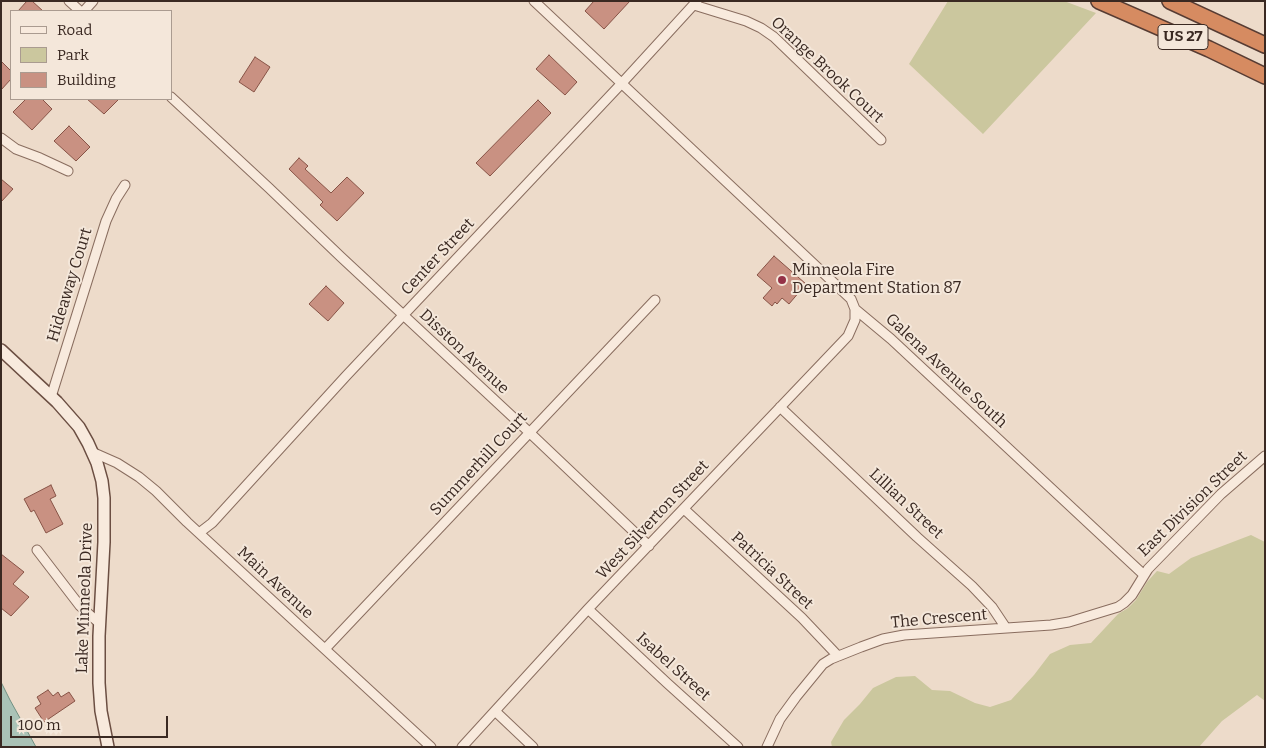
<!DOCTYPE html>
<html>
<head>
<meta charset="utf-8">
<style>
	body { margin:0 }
	#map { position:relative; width:1266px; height:748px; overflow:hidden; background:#eddbca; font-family:Bitter,serif }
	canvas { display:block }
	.frame { position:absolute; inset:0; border:2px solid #3a2922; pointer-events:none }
	.legend { position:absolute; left:10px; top:10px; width:162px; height:90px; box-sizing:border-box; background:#f4e7da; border:1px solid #aa9b90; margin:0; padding:6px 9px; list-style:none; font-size:15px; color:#3a2922 }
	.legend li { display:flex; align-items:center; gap:10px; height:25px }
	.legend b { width:25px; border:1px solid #aa9b90 }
	.scale { position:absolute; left:10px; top:716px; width:158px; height:22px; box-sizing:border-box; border:2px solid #3a2922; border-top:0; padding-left:6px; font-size:15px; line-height:18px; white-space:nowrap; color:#3a2922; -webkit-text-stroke:4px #f4e7da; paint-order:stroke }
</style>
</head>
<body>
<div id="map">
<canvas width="1266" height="748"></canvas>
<div class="frame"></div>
<ul class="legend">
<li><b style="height:6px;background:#f8eadd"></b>Road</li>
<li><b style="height:14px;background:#cbc79e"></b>Park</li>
<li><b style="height:14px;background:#c99182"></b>Building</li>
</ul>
<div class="scale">100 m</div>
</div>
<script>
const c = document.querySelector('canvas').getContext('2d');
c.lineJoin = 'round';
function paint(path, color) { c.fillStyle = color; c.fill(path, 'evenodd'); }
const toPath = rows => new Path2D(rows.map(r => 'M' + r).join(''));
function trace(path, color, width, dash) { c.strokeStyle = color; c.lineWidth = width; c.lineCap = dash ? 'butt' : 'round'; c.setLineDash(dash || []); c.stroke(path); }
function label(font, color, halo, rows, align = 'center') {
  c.font = font + ' Bitter,serif'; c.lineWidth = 4; c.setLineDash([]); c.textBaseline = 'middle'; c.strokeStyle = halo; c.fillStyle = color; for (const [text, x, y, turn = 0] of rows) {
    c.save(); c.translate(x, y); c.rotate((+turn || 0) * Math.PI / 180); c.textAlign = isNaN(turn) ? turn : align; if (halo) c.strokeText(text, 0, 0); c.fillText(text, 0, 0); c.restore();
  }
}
paint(toPath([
	[948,1,1064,1,1096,13,983,134,909,64],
	[1251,535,1265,542,1265,701,1257,695,1222,721,1199,747,832,747,831,742,844,720,860,704,873,688,896,677,915,676,932,690,950,691,975,703,990,707,1011,700,1034,675,1050,654,1070,645,1091,643,1118,614,1128,608,1136,600,1147,582,1157,571,1169,574,1191,558]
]), '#cbc79e');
const water = toPath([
	[1,682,10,700,36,747,1,747,1,682]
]);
paint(water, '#aac2b6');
trace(water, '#719082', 1);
const building = toPath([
	[27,1,32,1,43,11,18,11,27,1],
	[594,1,630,1,604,29,585,11,594,1],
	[549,55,577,82,565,95,536,69,549,55],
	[255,57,270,67,254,92,239,82,255,57],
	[1,61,11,71,11,79,1,90,1,61],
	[26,99,42,99,52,109,32,130,13,112,26,99],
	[87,99,119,99,104,114,87,99],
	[538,100,551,113,490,176,476,163,538,100],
	[69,126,90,147,76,161,54,141,69,126],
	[299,158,308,166,305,169,331,193,347,177,364,193,337,221,320,205,323,202,289,169,299,158],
	[1,179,13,189,1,202,1,179],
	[774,256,806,284,789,304,782,298,777,304,775,302,772,306,763,298,772,288,757,275,774,256],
	[326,286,344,303,328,321,309,304,326,286],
	[51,485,56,496,50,499,63,524,46,533,34,510,31,512,24,499,51,485],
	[1,554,24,572,13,584,29,597,11,616,1,608,1,554],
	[48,690,53,696,58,692,61,697,69,692,75,701,44,722,35,708,41,704,37,697,48,690]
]);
paint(building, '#c99182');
trace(building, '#875346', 1);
const street = toPath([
	[69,1,80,11],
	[534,1,851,299,855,309,891,339,1144,575],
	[694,5,746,21,761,28,774,37,881,140],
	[84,11,93,1],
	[171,97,269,188,341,257,530,433,649,546],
	[1,138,16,149,40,158,68,171],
	[51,397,106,221,116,199,125,185],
	[780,407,917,537,972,586,992,607,1006,628],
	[92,452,117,463,139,477,156,491,187,522,431,747],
	[684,509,802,618,838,656],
	[199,533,212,523,346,376,622,83,697,1],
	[37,550,80,606,99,623],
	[588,609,667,683,738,747],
	[325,649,655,300],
	[495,711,533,747],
	[462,747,588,609,848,336,855,320,855,309],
	[767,747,780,719,796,697,823,664,831,659,861,647,883,639,904,635,1051,625,1069,622,1118,607,1124,603,1132,595,1148,569,1221,494,1265,456]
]);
const secondary = toPath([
	[1,350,57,402,79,427,88,443,97,463,102,481,104,498,104,542,99,636,99,683,101,711,108,747]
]);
const highway = toPath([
	[1099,1,1209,49,1265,76],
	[1170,1,1265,45]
]);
trace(street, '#896d5f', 11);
trace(secondary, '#6b4e42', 14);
trace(highway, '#573c33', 18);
trace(street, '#f8eadd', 9);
trace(secondary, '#f8eadd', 11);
trace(highway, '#d68b61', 15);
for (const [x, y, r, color] of [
	[782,280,5,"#953247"]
]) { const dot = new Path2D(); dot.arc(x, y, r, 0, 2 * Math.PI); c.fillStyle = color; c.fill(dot); trace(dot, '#f4e7da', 2); }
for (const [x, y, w] of [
	[1183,37,50]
]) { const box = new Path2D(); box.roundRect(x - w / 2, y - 12.5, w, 25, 4); c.fillStyle = '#f4e7da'; c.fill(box); trace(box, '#3a2922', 1); }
label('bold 15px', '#3a2922', null, [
	["US 27",1183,37]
]);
label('16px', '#3a2922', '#f4e7da', [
	["Orange Brook Court",827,70,43],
	["Center Street",438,257,-47],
	["Hideaway Court",70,285,-73],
	["Disston Avenue",464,352,43],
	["Galena Avenue South",946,371,43],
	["Summerhill Court",479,464,-47],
	["Lillian Street",906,504,43],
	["East Division Street",1193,504,-44],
	["West Silverton Street",653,520,-47],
	["Patricia Street",772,571,43],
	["Main Avenue",275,583,43],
	["Lake Minneola Drive",85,598,-88],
	["The Crescent",939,619,-5],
	["Isabel Street",673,667,42]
]);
label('16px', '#3a2922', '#f4e7da', [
	["Minneola Fire",792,271],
	["Department Station 87",792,289]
], 'left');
</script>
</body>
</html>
